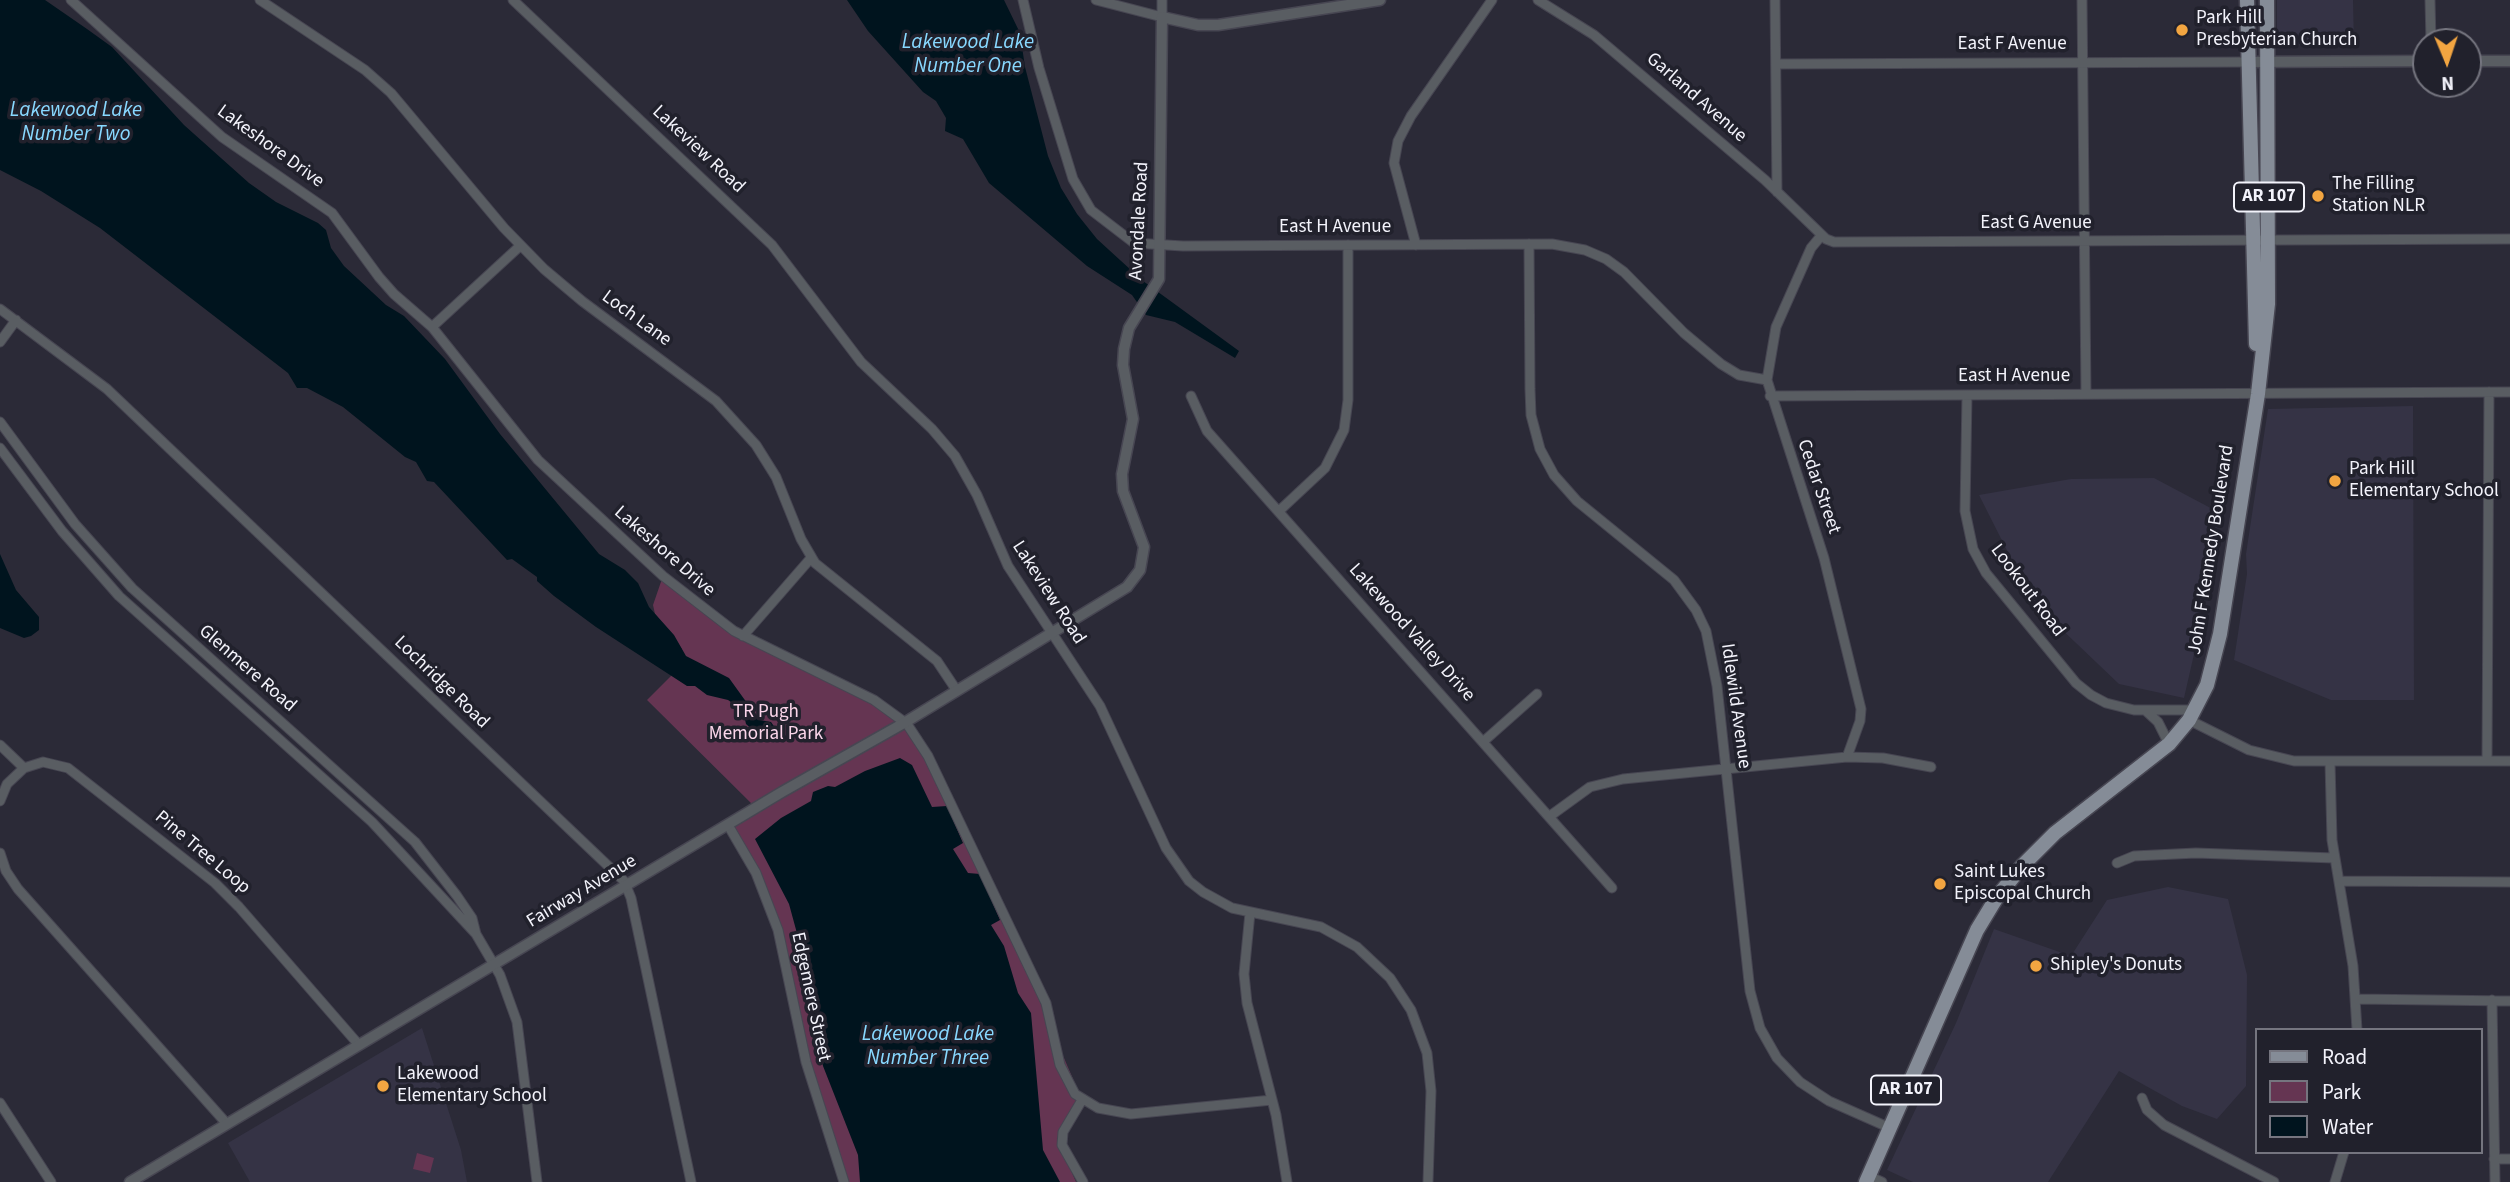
<!DOCTYPE html>
<html>
<head>
<meta charset="utf-8">
<style>
	body { margin:0 }
	#map { position:relative; width:2510px; height:1182px; overflow:hidden; background:#2b2a37; font-family:"Source Sans 3",sans-serif }
	canvas { display:block }
	.legend { position:absolute; left:2255px; top:1028px; width:228px; height:126px; box-sizing:border-box; background:#21212c; border:2px solid #75757f; margin:0; padding:9px 12px; list-style:none; font-size:21px; color:#f3f3fb }
	.legend li { display:flex; align-items:center; gap:14px; height:35px }
	.legend b { width:35px; border:2px solid #75757f }
	.north { position:absolute; left:2412px; top:28px; width:70px; height:70px; box-sizing:border-box; background:#21212c; border:2px solid #75757f; border-radius:50%; rotate:178deg; font-size:19px; font-weight:700; line-height:28px; text-align:center; color:#f3f3fb }
	.north::after { content:''; display:block; margin:auto; width:24px; height:32px; background:#f2a541; clip-path:polygon(50% 0,100% 100%,50% 72%,0 100%) }
</style>
</head>
<body>
<div id="map">
<canvas width="2510" height="1182"></canvas>
<ul class="legend">
<li><b style="height:9px;background:#858c97"></b>Road</li>
<li><b style="height:19px;background:#653552"></b>Park</li>
<li><b style="height:19px;background:#00141e"></b>Water</li>
</ul>
<div class="north">N</div>
</div>
<script>
const c = document.querySelector('canvas').getContext('2d');
c.lineJoin = 'round';
function paint(path, color) { c.fillStyle = color; c.fill(path, 'evenodd'); }
const toPath = rows => new Path2D(rows.map(r => 'M' + r).join(''));
function trace(path, color, width, dash) { c.strokeStyle = color; c.lineWidth = width; c.lineCap = dash ? 'butt' : 'round'; c.setLineDash(dash || []); c.stroke(path); }
function label(font, color, halo, rows, align = 'center') {
  c.font = font + ' "Source Sans 3",sans-serif'; c.lineWidth = 7; c.setLineDash([]); c.textBaseline = 'middle'; c.strokeStyle = halo; c.fillStyle = color; for (const [text, x, y, turn = 0] of rows) {
    c.save(); c.translate(x, y); c.rotate((+turn || 0) * Math.PI / 180); c.textAlign = isNaN(turn) ? turn : align; if (halo) c.strokeText(text, 0, 0); c.fillText(text, 0, 0); c.restore();
  }
}
paint(toPath([
	[2277,0,2353,0,2354,46,2277,45],
	[2413,406,2414,700,2331,700,2234,660,2247,574,2246,554,2268,409],
	[2154,478,2220,513,2200,628,2184,698,2119,684,2033,602,1979,495,2071,479],
	[2168,887,2228,899,2247,975,2246,1086,2217,1119,2182,1106,2119,1071,2048,1182,1913,1182,1887,1170,1956,1023,1994,929,2071,956,2107,900],
	[422,1028,461,1150,467,1182,250,1182,228,1143]
]), '#353345');
paint(toPath([
	[663,576,716,618,863,695,907,724,983,869,1082,1100,1063,1132,1063,1152,1076,1182,844,1182,814,1095,783,947,756,873,728,825,756,808,647,700,671,676,682,649,655,614,653,605],
	[417,1153,434,1158,430,1173,413,1169]
]), '#653552');
paint(toPath([
	[0,0,45,0,87,29,112,47,184,125,249,183,276,202,318,223,326,230,331,248,344,266,386,305,404,316,445,359,500,434,599,554,625,570,638,583,649,607,674,635,686,656,729,678,747,703,746,712,728,700,707,695,695,686,687,686,596,627,554,596,537,581,537,577,512,559,507,560,434,482,427,481,416,462,405,457,343,407,307,388,297,388,288,373,100,228,41,191,0,170],
	[847,0,1004,0,1020,33,1025,67,1048,156,1061,188,1077,214,1097,239,1143,281,1239,351,1235,358,1175,322,1146,315,1132,295,1087,266,989,183,963,139,945,131,946,118,936,101,923,92,868,31],
	[0,554,16,590,39,617,39,630,31,636,24,638,0,628],
	[753,712,760,720,771,722,778,732,771,739,757,741,757,734,746,724,744,715],
	[900,758,912,765,932,807,947,806,963,843,953,849,968,873,980,874,1000,920,991,925,1004,946,1018,993,1031,1013,1043,1150,1060,1182,860,1182,858,1155,823,1066,804,959,789,904,755,839,781,818,811,801,813,792,828,786,835,787,865,771]
]), '#00141e');
const minor = toPath([
	[71,0,222,137,332,213,379,277,394,294,432,327,538,460,663,576,734,631,874,700,907,724,928,756,1046,1003,1060,1065,1075,1094,1098,1108,1131,1114,1272,1100],
	[260,0,365,70,391,93,504,228,544,269,582,301,716,401,756,445,776,477,801,539,815,563,937,661,957,691],
	[513,0,772,245,861,362,932,429,955,456,977,495,1008,566,1100,706,1166,848,1189,881,1203,892,1232,908,1321,927,1357,947,1390,978,1411,1010,1427,1053,1431,1091,1428,1182],
	[1023,0,1039,68,1073,179,1091,210,1134,243,1183,246,1552,244,1585,250,1606,259,1624,272,1684,333,1721,364,1739,375,1767,380],
	[1096,0,1162,17,1162,0],
	[1538,0,1594,35,1765,180,1826,239,1834,242,2510,239],
	[1775,0,1777,192],
	[2082,0,2086,394],
	[2430,0,2431,42],
	[1776,64,2248,62],
	[1821,236,1811,248,1776,327,1767,380,1824,558,1861,709,1860,721,1847,757],
	[1529,244,1530,389,1531,415,1540,449,1554,475,1577,501,1674,580,1696,610,1706,631,1717,686,1750,991,1760,1028,1777,1058,1800,1082,1829,1101,1890,1128],
	[1416,245,1394,163,1398,141,1411,116,1492,0],
	[0,309,107,389,624,881,631,898,691,1182],
	[432,327,520,246],
	[0,342,16,320],
	[1967,395,1965,511,1973,549,1986,573,2076,683,2091,695,2106,703,2134,710,2195,710],
	[1191,396,1207,431,1612,888],
	[1770,396,2510,392],
	[0,422,75,524,132,588,415,842,457,896,472,918,476,934],
	[0,448,62,531,119,596,372,822,476,934,500,975,517,1022,537,1182],
	[1279,511,1325,468,1344,430,1348,400,1348,245],
	[743,636,811,558],
	[2145,710,2158,722,2169,744],
	[2189,720,2249,750,2294,761,2510,761],
	[1484,741,1537,694],
	[0,745,24,768],
	[2487,761,2489,392],
	[2330,762,2332,840,2353,966,2357,1030],
	[0,801,7,784,24,768,43,762,68,768,215,883,239,907,359,1045],
	[1550,816,1590,787,1623,779,1847,757,1883,758,1931,767],
	[728,825,756,873,778,930,806,1062,844,1182],
	[0,853,6,871,18,889,227,1124],
	[2117,863,2134,856,2196,853,2334,858],
	[2339,881,2510,882],
	[1250,913,1244,974,1247,1003,1276,1115,1287,1182],
	[2356,999,2510,1001],
	[2492,1000,2495,1182],
	[2142,1098,2147,1110,2164,1125,2274,1182],
	[1082,1100,1063,1132,1062,1145,1083,1182],
	[0,1103,51,1182],
	[2494,1159,2510,1159],
	[1869,1176,1882,1182],
	[2335,1182,2344,1152]
]);
const tertiary = toPath([
	[2468,61,2510,61],
	[2248,62,2426,61],
	[130,1182,782,792,904,723,1127,587,1140,570,1144,547,1123,491,1122,474,1133,419,1123,365,1124,349,1129,328,1159,279,1162,17,1198,25,1218,25,1380,0]
]);
const primary = toPath([
	[2247,0,2256,344],
	[1866,1182,1977,930,1997,897,2022,866,2055,833,2169,744,2189,720,2207,685,2220,634,2258,394,2268,304,2267,0]
]);
trace(minor, '#474652', 11);
trace(tertiary, '#474652', 13);
trace(primary, '#474652', 17);
trace(minor, '#595d62', 9);
trace(tertiary, '#595d62', 10);
trace(primary, '#858c97', 14);
for (const [x, y, r, color] of [
	[2182,30,7,"#f2a541"],
	[2318,196,7,"#f2a541"],
	[2335,481,7,"#f2a541"],
	[1940,884,7,"#f2a541"],
	[2036,966,7,"#f2a541"],
	[383,1086,7,"#f2a541"]
]) { const dot = new Path2D(); dot.arc(x, y, r, 0, 2 * Math.PI); c.fillStyle = color; c.fill(dot); trace(dot, '#21212c', 2.5); }
for (const [x, y, w] of [
	[2269,197,70],
	[1906,1090,70]
]) { const box = new Path2D(); box.roundRect(x - w / 2, y - 14.5, w, 29, 5); c.fillStyle = '#21212c'; c.fill(box); trace(box, '#f3f3fb', 2); }
label('bold 18px', '#f3f3fb', null, [
	["AR 107",2269,197],
	["AR 107",1906,1090]
]);
label('19px', '#f3f3fb', '#21212c', [
	["Park Hill",2196,19],
	["Presbyterian Church",2196,41],
	["The Filling",2332,185],
	["Station NLR",2332,207],
	["Park Hill",2349,470],
	["Elementary School",2349,492],
	["Saint Lukes",1954,873],
	["Episcopal Church",1954,895],
	["Shipley's Donuts",2050,966],
	["Lakewood",397,1075],
	["Elementary School",397,1097]
], 'left');
label('19px', '#f3f3fb', '#21212c', [
	["East F Avenue",2012,45],
	["Garland Avenue",1696,98,41],
	["Lakeshore Drive",270,147,36],
	["Lakeview Road",698,150,43],
	["Avondale Road",1140,221,-87],
	["East G Avenue",2036,224],
	["East H Avenue",1335,228],
	["Loch Lane",636,319,36],
	["East H Avenue",2014,377],
	["Cedar Street",1818,487,71],
	["John F Kennedy Boulevard",2212,550,-81],
	["Lakeshore Drive",664,552,41],
	["Lookout Road",2027,591,53],
	["Lakeview Road",1048,593,57],
	["Lakewood Valley Drive",1411,633,48],
	["Glenmere Road",247,669,41],
	["Lochridge Road",441,683,44],
	["Idlewild Avenue",1735,706,82],
	["Pine Tree Loop",202,853,40],
	["Fairway Avenue",582,892,-31],
	["Edgemere Street",810,997,78]
]);
label('19px', '#fbd6ea', '#21212c', [
	["TR Pugh",766,713],
	["Memorial Park",766,735]
]);
label('italic 21px', '#88d8ff', '#21212c', [
	["Lakewood Lake",968,43],
	["Number One",968,67],
	["Lakewood Lake",76,111],
	["Number Two",76,135],
	["Lakewood Lake",928,1035],
	["Number Three",928,1059]
]);
</script>
</body>
</html>
